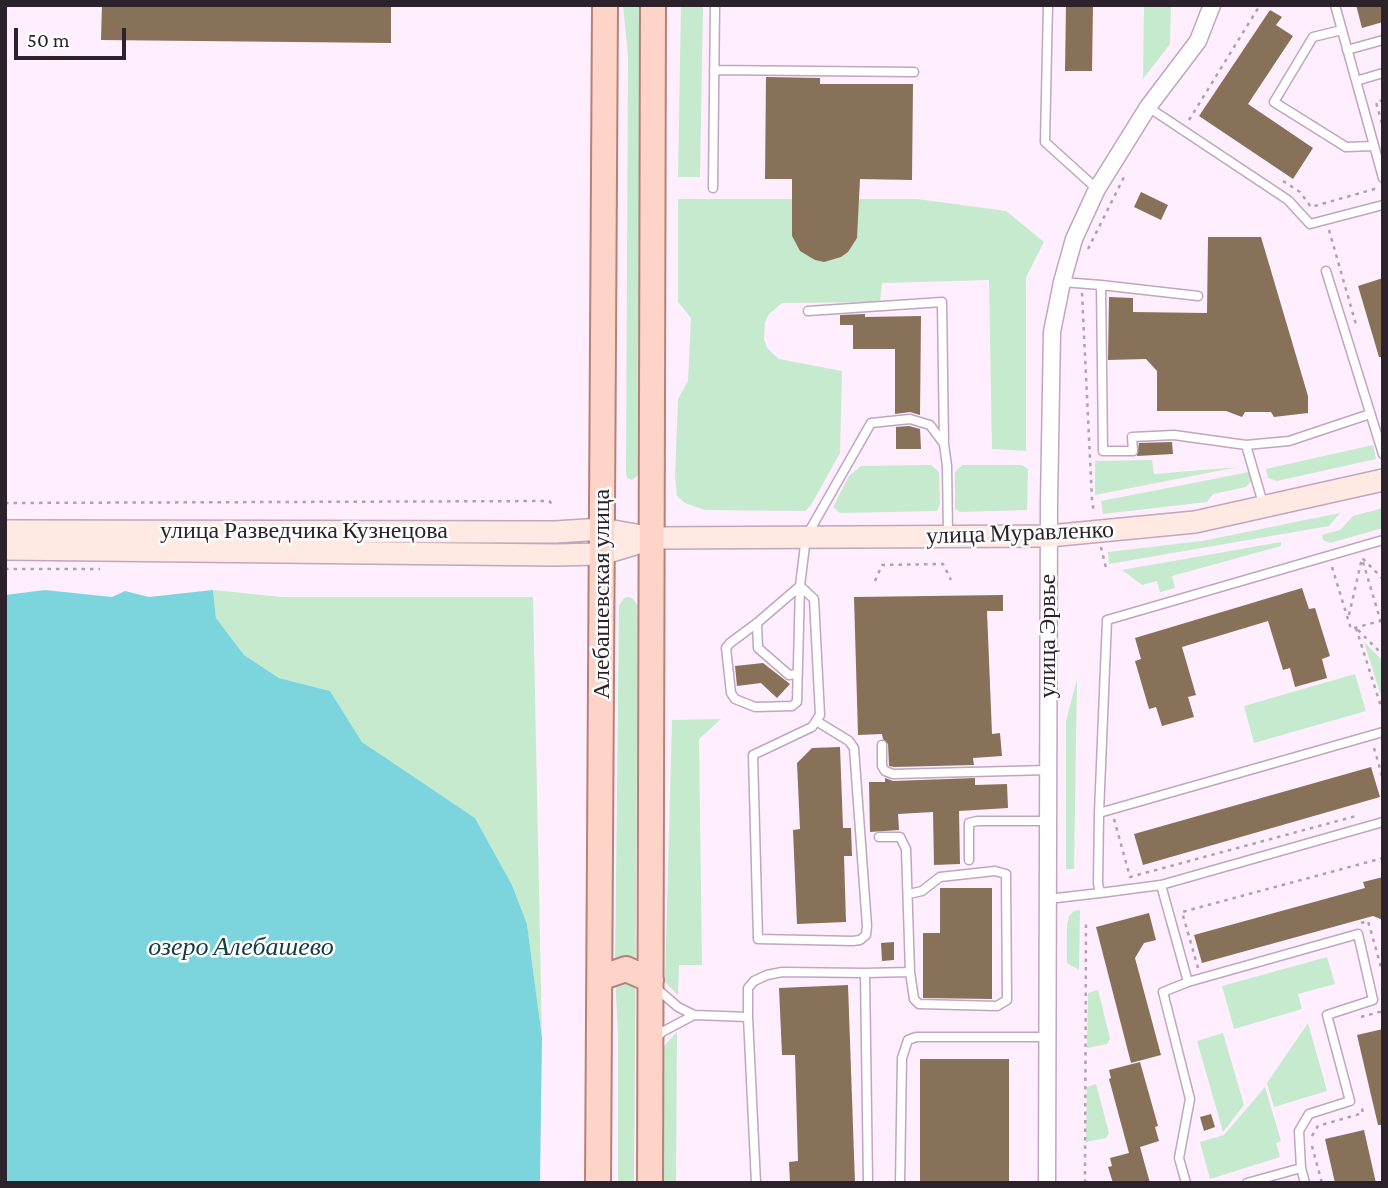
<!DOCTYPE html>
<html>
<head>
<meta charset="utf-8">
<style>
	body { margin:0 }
	#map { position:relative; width:1388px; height:1188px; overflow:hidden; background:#ffeefe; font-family:"Crimson Pro",serif }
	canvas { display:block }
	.frame { position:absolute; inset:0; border:7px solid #2c222b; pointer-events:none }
	.scale { position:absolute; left:14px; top:28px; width:112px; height:32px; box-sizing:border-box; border:4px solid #2c222b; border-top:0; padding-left:9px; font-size:21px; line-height:24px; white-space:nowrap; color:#2c222b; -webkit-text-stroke:5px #fff; paint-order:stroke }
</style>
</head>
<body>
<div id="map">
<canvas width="1388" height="1188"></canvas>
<div class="frame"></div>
<div class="scale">50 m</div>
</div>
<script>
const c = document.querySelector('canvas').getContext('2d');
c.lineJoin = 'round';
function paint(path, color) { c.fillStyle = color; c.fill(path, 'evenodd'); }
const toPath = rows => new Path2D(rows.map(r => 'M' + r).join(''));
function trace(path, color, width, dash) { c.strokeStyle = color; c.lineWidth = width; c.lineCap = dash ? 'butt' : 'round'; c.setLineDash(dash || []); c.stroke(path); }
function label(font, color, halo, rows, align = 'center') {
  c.font = font + ' "Crimson Pro",serif'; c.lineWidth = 5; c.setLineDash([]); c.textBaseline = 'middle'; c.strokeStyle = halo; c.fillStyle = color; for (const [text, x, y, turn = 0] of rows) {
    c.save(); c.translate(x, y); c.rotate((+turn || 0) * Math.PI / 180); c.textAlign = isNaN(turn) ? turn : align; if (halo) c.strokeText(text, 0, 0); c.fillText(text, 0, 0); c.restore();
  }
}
paint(toPath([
	[623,5,641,5,639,474,632,480,627,478,626,473,628,55],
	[681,5,703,5,700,177,678,177],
	[1144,5,1171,5,1170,44,1143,79],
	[678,199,917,199,1006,211,1044,242,1026,277,1026,451,992,449,989,280,882,283,880,302,782,303,769,314,765,322,764,339,767,348,779,359,842,371,840,453,811,505,805,511,705,510,685,503,677,496,675,476,678,399,688,381,691,318,678,302],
	[1373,445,1376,459,1277,481,1268,478,1266,469],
	[1152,460,1154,474,1238,467,1095,495,1095,461],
	[931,465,939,472,940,504,937,511,840,513,833,507,849,476,861,466],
	[962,465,1022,465,1028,469,1027,510,960,512,955,509,955,472],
	[1249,472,1251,481,1246,487,1213,494,1207,502,1103,514,1101,501],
	[1383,508,1383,528,1330,543,1323,540,1322,535,1340,530,1353,516],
	[1340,513,1329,526,1109,564,1108,552,1202,541],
	[1281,542,1281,546,1172,576,1175,588,1160,592,1157,581,1142,585,1122,570],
	[213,590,282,597,533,597,542,1038,527,924,512,885,475,818,362,742,330,691,279,678,244,655,216,618],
	[629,597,633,599,638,606,634,1183,618,1183,618,1035,615,976,619,606,624,598],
	[1364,642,1383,661,1383,702],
	[1355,674,1366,711,1254,743,1244,706],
	[1077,679,1074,869,1066,869,1066,721],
	[721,719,699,739,702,965,679,965,678,995,665,982,672,720],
	[1080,910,1079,970,1067,963,1067,925,1069,916,1074,911],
	[1327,957,1335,984,1298,994,1302,1009,1234,1029,1222,986],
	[1098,990,1110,1039,1107,1044,1087,1048,1088,993],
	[1308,1023,1327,1091,1274,1107,1267,1083],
	[677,1032,676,1183,662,1183,663,1047],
	[1223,1033,1244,1105,1223,1132,1197,1041],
	[1096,1084,1109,1133,1106,1138,1086,1142,1087,1087],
	[1265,1087,1281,1141,1276,1143,1280,1157,1210,1179,1200,1142,1224,1135]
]), '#c5eace');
paint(toPath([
	[45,590,112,597,125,591,149,597,213,590,216,618,244,655,279,678,330,691,362,742,475,818,512,885,527,924,542,1038,540,1183,5,1183,5,595]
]), '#7cd5dd');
paint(toPath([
	[102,5,391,5,391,43,101,40],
	[1066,5,1093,5,1092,71,1065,71],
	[1356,5,1383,5,1383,22,1362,28],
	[1270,10,1282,17,1276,25,1293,36,1248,104,1313,148,1293,179,1199,116],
	[766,77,820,78,820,84,913,84,912,180,860,179,857,238,848,252,841,257,824,262,815,260,800,251,792,236,792,179,765,179],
	[1141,192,1168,205,1161,220,1134,207],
	[1208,237,1261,237,1308,396,1308,413,1274,417,1271,412,1245,412,1242,417,1226,411,1157,411,1157,371,1146,359,1108,360,1109,297,1133,298,1133,312,1207,313],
	[1383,278,1383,357,1379,357,1358,286],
	[865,314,865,317,921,316,920,415,910,412,895,414,895,349,853,349,853,325,840,325,840,315],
	[909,426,920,429,921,449,896,449,896,427],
	[1172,442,1173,454,1137,456,1139,443],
	[1302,588,1309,609,1315,608,1330,656,1322,659,1327,678,1295,687,1290,668,1283,670,1268,621,1182,647,1196,695,1188,697,1194,717,1162,726,1156,707,1149,709,1135,661,1141,659,1135,638],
	[1003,595,1003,611,987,611,992,734,1000,733,1002,756,973,758,974,765,894,767,889,766,888,744,883,739,882,734,858,735,854,597],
	[763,663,790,684,777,698,761,683,737,686,735,666],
	[840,747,843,828,851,828,852,856,844,856,846,922,797,924,793,830,800,829,797,763,812,748],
	[1371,767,1380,797,1143,865,1134,834],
	[885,778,893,781,975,778,975,785,1007,784,1008,808,959,811,960,864,934,865,933,812,898,814,899,830,870,832,869,782,885,782],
	[1383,877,1383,920,1373,916,1202,963,1194,935,1365,888,1363,882],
	[940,888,992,888,992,999,923,998,923,933,940,933],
	[1149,913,1156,940,1144,943,1135,958,1161,1055,1131,1063,1096,927],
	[894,942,894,960,882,961,881,943],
	[848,985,855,1183,790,1183,789,1162,798,1161,795,1055,782,1055,779,988],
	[1383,1029,1383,1125,1378,1125,1357,1035],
	[920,1059,1009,1059,1009,1183,920,1183],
	[1140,1062,1158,1126,1155,1127,1159,1141,1140,1147,1150,1183,1113,1183,1108,1167,1112,1166,1110,1158,1129,1153,1109,1079,1111,1078,1109,1070],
	[1211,1114,1215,1127,1204,1131,1200,1117],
	[1364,1130,1376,1183,1335,1183,1325,1139]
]), '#887159');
const service = toPath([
	[1048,5,1045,142,1097,189],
	[1335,5,1383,178],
	[1342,30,1313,37,1274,102,1346,147,1374,146],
	[1347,50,1383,40],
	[714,70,914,72],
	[1356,81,1383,73],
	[1148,107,1288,200,1310,224,1383,205],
	[713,188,715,5],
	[1326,271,1383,454],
	[1062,282,1101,285],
	[1198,296,1101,285,1103,451,1133,451,1132,437,1174,435,1246,445,1264,507],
	[808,311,942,302,944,444],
	[1246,445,1289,441,1370,414],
	[1383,540,1107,620,1099,813,1098,883,1100,893,1161,885,1383,822],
	[800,586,797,702,792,706,755,707,735,699,731,693,726,648,730,643,757,623,800,586],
	[757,623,758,648,789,675,797,674],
	[818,722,849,741,854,748,867,926,866,935,860,940,853,941,758,939,753,755,812,727,820,715,814,599,800,586,806,537,871,423,910,419,930,425,944,444,947,466,948,534],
	[882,745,882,766,885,771,893,774,1048,770],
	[1099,813,1383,732],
	[969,860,969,823,977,821,1048,821],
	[1161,885,1188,982,1358,934,1373,1000,1327,1015,1350,1101,1309,1114,1299,1131,1301,1168,1305,1183],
	[909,894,922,891,940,877,995,871,1006,874,1007,1000,997,1006,919,1004,914,999,910,972],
	[1048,899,1100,893],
	[865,973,910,972,906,849,900,837,879,837],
	[656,988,678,1007,694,1015,748,1017,756,1183],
	[748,1017,748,988,754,981,767,975,782,972,865,973,868,1183],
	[657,1038,662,1032,694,1015],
	[900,1183,902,1058,908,1040,916,1037,1048,1037],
	[1186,1183,1179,1158,1190,1099,1163,992,1188,982],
	[1247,1183,1301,1168]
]);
const minor = toPath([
	[1047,1183,1049,502,1052,332,1062,282,1074,239,1097,189,1148,107,1198,41,1212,5]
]);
const secondary = toPath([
	[5,531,555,532,602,529,653,538,1049,536,1195,522,1383,480],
	[5,549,555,555,602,554,648,540]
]);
const primary = toPath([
	[600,978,626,969,651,980],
	[598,1183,605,5],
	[650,1183,653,5]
]);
trace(service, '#c0a6bf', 11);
trace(minor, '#c0a6bf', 19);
trace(secondary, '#c0a6bf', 24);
trace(primary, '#b48279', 28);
trace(toPath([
	[1383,100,1376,102,1383,127],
	[1189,120,1260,5],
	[1283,181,1300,192,1311,207,1378,188],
	[1329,230,1357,328],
	[1088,249,1124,177],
	[1082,293,1092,500,1094,513],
	[5,503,549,501,555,507],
	[1101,547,1106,568],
	[1363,562,1383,629],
	[1332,567,1351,629,1383,620],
	[5,569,100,569],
	[875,581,882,565,943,564,951,580],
	[1349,615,1362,558,1383,579],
	[1356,628,1383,713],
	[1358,630,1383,655],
	[1374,748,1383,779],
	[1114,819,1130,877,1356,816],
	[1361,923,1368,921,1383,974],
	[1198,968,1182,912,1383,858],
	[1361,1017,1383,1011],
	[1312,1136,1318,1126,1363,1113,1361,1105],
	[1312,1146,1322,1183],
	[1085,1183,1086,921]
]), '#afa1ae', 2.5, [3.5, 5]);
trace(service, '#fff', 8);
trace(minor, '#fff', 16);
trace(secondary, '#ffe9e3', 21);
trace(primary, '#fed3c8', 24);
label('24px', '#2c222b', '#fff', [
	["улица Разведчика Кузнецова",304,531],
	["улица Муравленко",1020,533,-2],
	["Алебашевская улица",602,594,-90],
	["улица Эрвье",1048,636,-90]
]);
label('italic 26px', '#113c40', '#fff', [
	["озеро Алебашево",241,947]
]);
</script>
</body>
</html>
